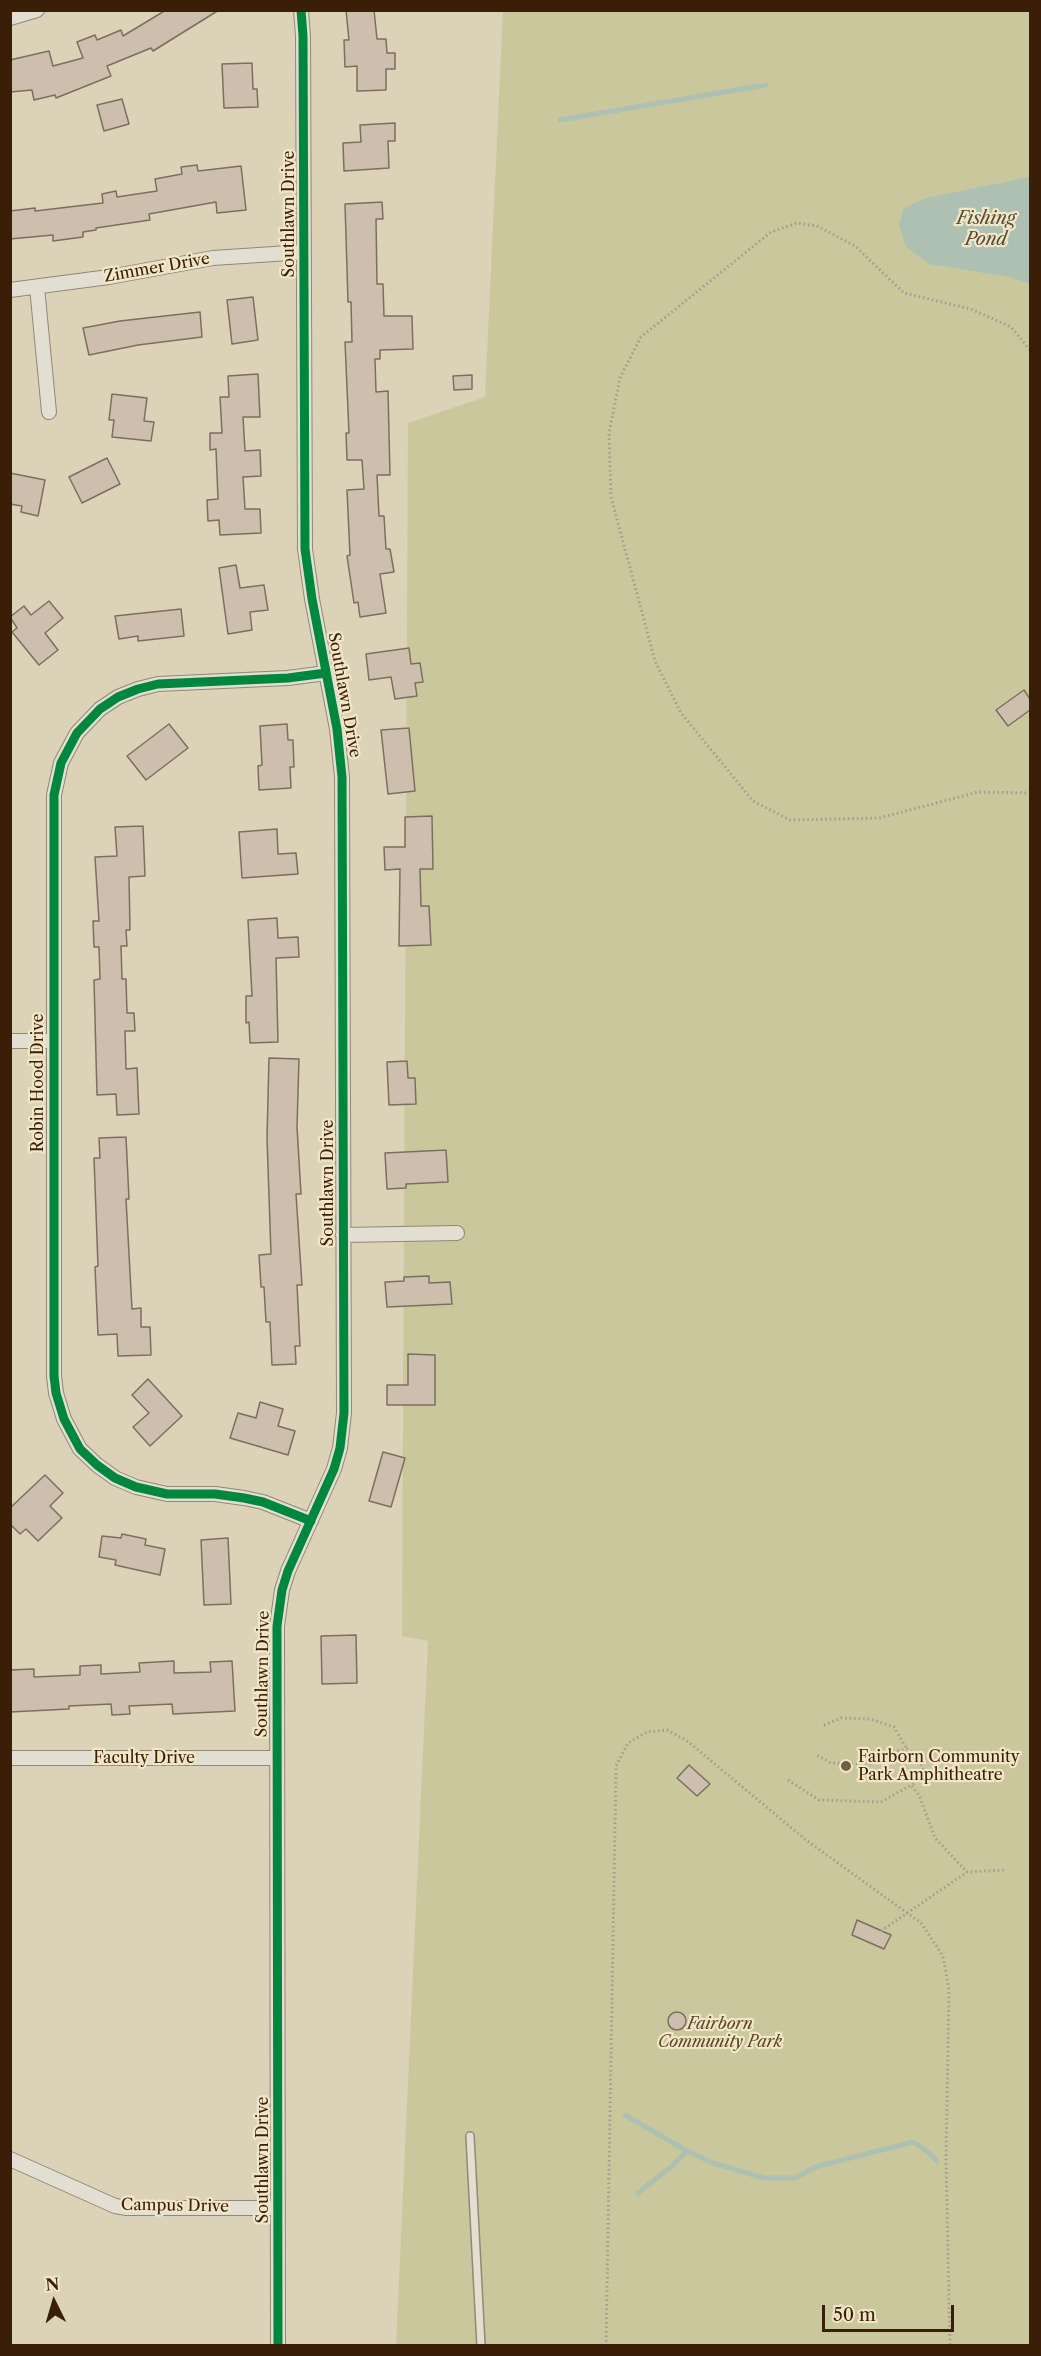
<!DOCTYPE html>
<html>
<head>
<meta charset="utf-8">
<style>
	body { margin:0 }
	#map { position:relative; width:1041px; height:2356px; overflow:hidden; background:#dbd2b8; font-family:"Libre Caslon Text",serif }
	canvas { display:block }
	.frame { position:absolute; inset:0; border:12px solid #3b1e07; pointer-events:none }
	.north { position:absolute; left:24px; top:2272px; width:60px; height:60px; -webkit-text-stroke:4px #f1e6c7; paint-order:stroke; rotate:355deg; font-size:16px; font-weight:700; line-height:24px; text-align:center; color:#3b1e07 }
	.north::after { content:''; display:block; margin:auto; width:21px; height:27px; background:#3b1e07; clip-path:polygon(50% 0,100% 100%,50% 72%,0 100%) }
	.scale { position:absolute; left:822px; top:2305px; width:132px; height:27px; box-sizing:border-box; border:3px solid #3b1e07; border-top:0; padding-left:8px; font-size:18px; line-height:21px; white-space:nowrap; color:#3b1e07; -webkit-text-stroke:4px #f1e6c7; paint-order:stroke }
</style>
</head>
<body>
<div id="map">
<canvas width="1041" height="2356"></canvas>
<div class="frame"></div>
<div class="north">N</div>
<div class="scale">50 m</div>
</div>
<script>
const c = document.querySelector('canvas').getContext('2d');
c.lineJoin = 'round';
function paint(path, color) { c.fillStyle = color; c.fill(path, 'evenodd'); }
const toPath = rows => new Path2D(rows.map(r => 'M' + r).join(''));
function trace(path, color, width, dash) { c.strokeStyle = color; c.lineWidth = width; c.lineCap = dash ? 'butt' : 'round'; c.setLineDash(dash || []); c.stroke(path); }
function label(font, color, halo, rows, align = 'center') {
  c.font = font + ' "Libre Caslon Text",serif'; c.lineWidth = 4.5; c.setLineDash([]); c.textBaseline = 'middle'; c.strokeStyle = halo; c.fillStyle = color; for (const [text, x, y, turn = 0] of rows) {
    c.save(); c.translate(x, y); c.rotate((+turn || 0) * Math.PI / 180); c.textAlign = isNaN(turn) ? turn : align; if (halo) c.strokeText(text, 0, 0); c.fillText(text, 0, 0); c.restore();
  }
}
paint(toPath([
	[503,11,1030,11,1030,2345,396,2346,428,1641,402,1636,408,423,485,397]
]), '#cac79c');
paint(toPath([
	[1030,177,1030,284,1009,277,929,264,906,247,899,225,904,208,926,198]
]), '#adc0b2');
trace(toPath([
	[560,120,766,85],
	[625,2115,687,2151,713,2163,764,2178,795,2178,815,2167,913,2142,928,2152,937,2161],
	[638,2193,671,2167,687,2151]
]), '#adc0b2', 5);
const building = toPath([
	[166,10,219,10,153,51,151,48,107,66,111,76,56,98,55,95,34,100,32,90,10,92,10,60,49,51,53,66,83,58,77,42,95,35,97,40,121,30,123,36,166,10],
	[346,10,374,10,377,39,386,39,387,53,395,53,395,69,386,69,386,90,357,91,357,66,345,67,344,40,349,40,346,10],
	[252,63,253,89,257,89,258,107,224,108,222,64,252,63],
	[122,99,129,124,104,131,97,105,122,99],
	[395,123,395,141,388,141,389,168,344,171,343,143,361,142,360,125,395,123],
	[197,165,198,171,241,166,246,210,217,213,216,202,149,214,150,220,96,228,96,230,83,232,83,237,53,241,53,235,10,239,10,211,35,208,35,211,103,203,102,194,116,191,117,197,157,191,155,179,182,174,181,167,197,165],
	[382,202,383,219,376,219,377,284,383,284,384,316,412,316,413,349,380,350,380,359,375,359,376,392,388,391,390,475,377,475,379,516,384,516,386,549,390,549,394,572,380,574,386,613,360,617,358,602,354,603,347,556,350,555,347,490,364,489,362,460,347,460,346,433,349,433,345,342,352,342,351,302,348,302,345,204,382,202],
	[253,297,258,340,232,344,227,300,253,297],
	[200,312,202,337,138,345,89,355,83,328,120,321,200,312],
	[258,374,260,417,243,417,245,451,260,450,261,476,243,477,245,509,260,509,261,533,220,535,219,520,208,521,207,500,218,499,216,449,210,450,210,433,222,433,220,397,229,397,228,376,258,374],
	[472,375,472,389,454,390,453,376,472,375],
	[112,394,147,398,144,421,154,422,151,441,112,437,114,420,109,420,112,394],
	[107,458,120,484,82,503,69,477,107,458],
	[10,473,45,480,38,516,21,512,22,506,10,504,10,473],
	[236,565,240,588,264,585,268,610,250,612,252,630,228,634,219,568,236,565],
	[49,601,63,618,45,633,58,650,39,665,12,632,17,628,10,617,24,606,31,615,49,601],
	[181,609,184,636,138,641,138,636,119,639,115,616,181,609],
	[409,648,411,664,420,663,423,682,415,683,417,696,395,699,391,677,369,680,366,654,409,648],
	[1024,690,1030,699,1030,710,1008,726,996,710,1024,690],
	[169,724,188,748,146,780,127,756,169,724],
	[287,724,288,740,293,740,294,767,290,767,291,788,259,790,258,766,262,765,260,726,287,724],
	[409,728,415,791,388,794,381,730,409,728],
	[432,816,433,869,420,869,421,906,429,906,431,945,399,946,400,869,385,870,384,847,405,847,405,817,432,816],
	[143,826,145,876,129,877,130,930,126,930,127,946,121,946,122,979,126,979,127,1013,134,1013,135,1031,125,1031,126,1069,137,1068,139,1114,117,1115,116,1094,97,1095,94,980,100,979,99,947,94,947,93,921,99,921,95,857,117,856,115,827,143,826],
	[277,829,278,854,296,853,298,874,242,878,239,832,277,829],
	[277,918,278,938,298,937,299,957,276,958,278,1042,250,1043,249,1022,246,1023,246,996,252,996,248,920,277,918],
	[269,1058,299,1059,297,1127,301,1194,296,1194,302,1285,297,1285,300,1346,295,1346,296,1364,272,1365,270,1322,266,1322,264,1287,261,1287,259,1255,271,1254,267,1138,269,1058],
	[407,1061,408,1078,415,1078,416,1104,389,1105,387,1062,407,1061],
	[126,1137,129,1199,126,1199,132,1309,141,1308,141,1327,150,1327,151,1355,118,1356,117,1334,98,1335,95,1267,98,1266,94,1158,100,1158,99,1138,126,1137],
	[446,1150,448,1182,406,1184,406,1188,387,1189,385,1153,446,1150],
	[429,1276,429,1283,450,1282,452,1304,387,1307,385,1282,404,1281,404,1277,429,1276],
	[408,1354,435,1355,435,1405,387,1405,387,1385,408,1385,408,1354],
	[148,1379,182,1416,150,1446,133,1427,149,1413,132,1395,148,1379],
	[260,1402,283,1409,278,1426,295,1431,288,1455,230,1438,238,1413,256,1418,260,1402],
	[383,1452,405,1458,391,1507,369,1501,383,1452],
	[45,1475,63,1493,50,1506,62,1518,38,1541,26,1529,20,1534,10,1524,10,1508,45,1475],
	[122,1534,146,1539,145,1545,165,1549,160,1575,115,1565,116,1560,99,1557,102,1536,121,1538,122,1534],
	[228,1538,231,1604,204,1605,201,1540,228,1538],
	[356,1635,357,1683,322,1684,321,1636,356,1635],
	[174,1661,174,1673,211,1672,210,1662,232,1661,235,1711,173,1714,172,1704,129,1706,130,1714,112,1715,111,1704,69,1706,69,1709,10,1712,10,1670,34,1669,34,1677,80,1675,80,1666,101,1665,101,1674,140,1672,139,1663,174,1661],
	[689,1765,710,1784,697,1796,677,1778,689,1765],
	[857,1920,891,1935,884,1949,852,1935,857,1920],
	'668 2021a9 9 0 1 1 18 0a9 9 0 1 1-18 0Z'
]);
paint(building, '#cebead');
trace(building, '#7a7060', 1.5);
const service = toPath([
	[470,2136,481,2346]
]);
const minor = toPath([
	[10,18,37,10],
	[37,287,49,412],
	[10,290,109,277,213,258,304,252],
	[10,1041,53,1041],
	[343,1235,457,1233],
	[311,1521,263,1502,244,1498,215,1494,167,1494,136,1487,115,1478,97,1465,80,1449,64,1419,56,1393,54,1376,54,795,61,763,77,733,100,709,118,697,138,689,158,684,288,678,326,673],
	[10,1758,277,1758],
	[10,2159,115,2206,127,2208,278,2208],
	[278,2346,277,1626,282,1590,288,1571,334,1469,340,1448,344,1413,342,777,337,729,312,599,305,549,303,36,301,10]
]);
trace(service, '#918877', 10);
trace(minor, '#918877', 16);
trace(toPath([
	[1030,350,1011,327,971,309,904,293,855,246,817,226,797,223,771,232,641,337,620,378,609,433,611,497,655,661,681,713,753,801,790,820,879,818,978,792,1030,793],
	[824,1725,841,1718,870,1719,894,1727,907,1749],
	[788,1780,819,1800,881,1802,913,1784,923,1770,919,1757,907,1749,892,1752,871,1764,831,1763,815,1754],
	[912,1786,919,1795,935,1838,967,1872],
	[881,1931,967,1872,1006,1870],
	[606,2346,616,1766,628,1743,647,1732,667,1730,686,1740,806,1840,921,1923,943,1956,949,1990,946,2158,950,2346]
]), '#a39c90', 3, [1.5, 3]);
trace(service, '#e2ded1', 7);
trace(minor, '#e2ded1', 14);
trace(toPath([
	[311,1521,263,1502,244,1498,215,1494,167,1494,136,1487,115,1478,97,1465,80,1449,64,1419,56,1393,54,1376,54,795,61,763,77,733,100,709,118,697,138,689,158,684,288,678,326,673],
	[278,2346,277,1626,282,1590,288,1571,334,1469,340,1448,344,1413,342,777,337,729,312,599,305,549,303,36,301,10]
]), '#00873e', 9);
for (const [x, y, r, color] of [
	[846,1766,6,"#735d45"]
]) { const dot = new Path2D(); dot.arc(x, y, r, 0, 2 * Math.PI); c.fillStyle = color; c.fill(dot); trace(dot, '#f1e6c7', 2); }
label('16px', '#3b1e07', '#f1e6c7', [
	["Southlawn Drive",289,214,-90],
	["Zimmer Drive",157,268,-10],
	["Southlawn Drive",344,695,80],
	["Robin Hood Drive",38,1083,-90],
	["Southlawn Drive",328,1183,-90],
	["Southlawn Drive",263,1674,-89],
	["Faculty Drive",144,1758],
	["Southlawn Drive",263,2160,-90],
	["Campus Drive",175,2206,1]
]);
label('16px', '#3b1e07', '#f1e6c7', [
	["Fairborn Community",858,1757],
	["Park Amphitheatre",858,1775]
], 'left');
label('italic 16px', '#5b4626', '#f1e6c7', [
	["Fairborn",720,2024],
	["Community Park",720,2042]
]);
label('italic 18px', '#574c39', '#f1e6c7', [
	["Fishing",986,219],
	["Pond",986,240]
]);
</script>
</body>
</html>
